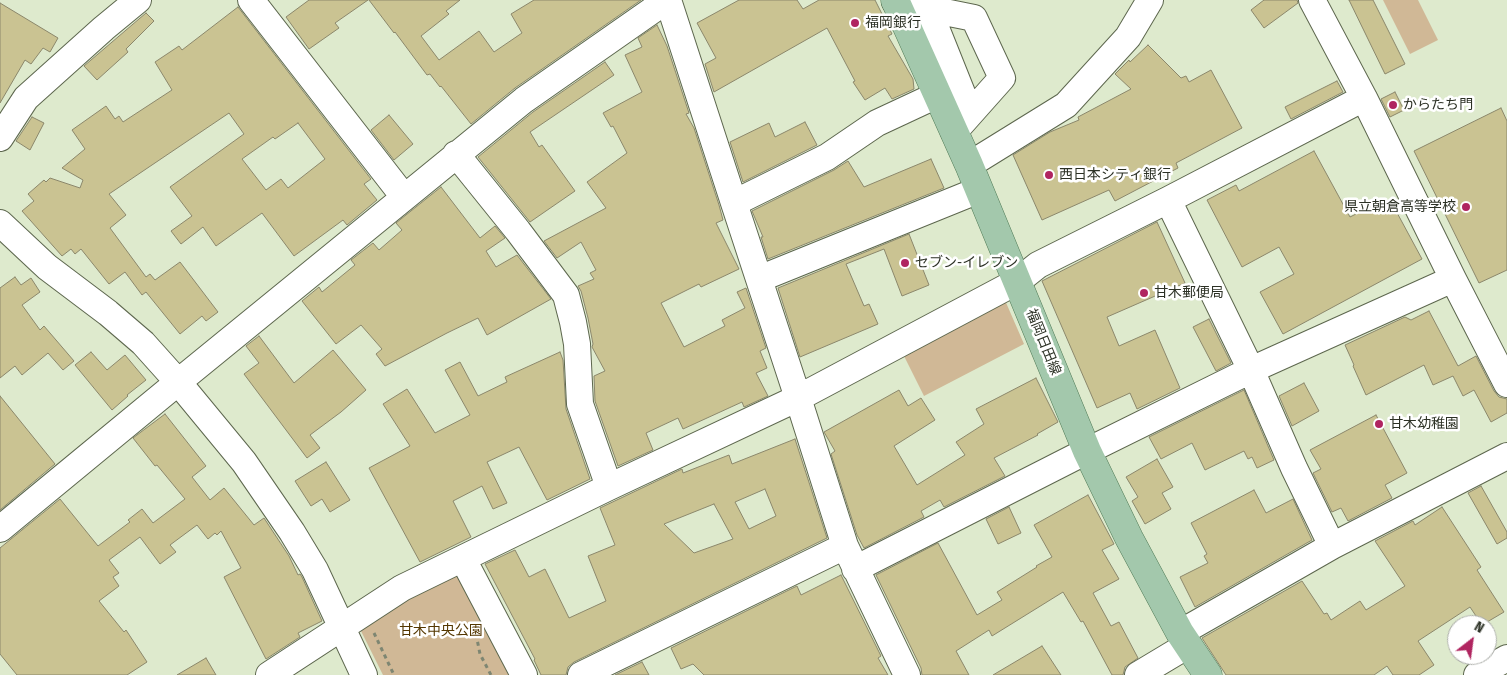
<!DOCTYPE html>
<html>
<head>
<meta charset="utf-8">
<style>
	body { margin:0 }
	#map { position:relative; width:1507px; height:675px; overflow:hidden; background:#deeacd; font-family:"Fira Sans Condensed",sans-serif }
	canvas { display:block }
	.north { position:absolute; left:1447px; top:615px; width:50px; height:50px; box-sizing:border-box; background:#fff; border:1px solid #abada8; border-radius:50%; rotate:30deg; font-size:14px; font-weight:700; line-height:20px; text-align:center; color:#2c3125 }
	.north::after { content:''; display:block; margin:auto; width:18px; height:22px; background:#b02560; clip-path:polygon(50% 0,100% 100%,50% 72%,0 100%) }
</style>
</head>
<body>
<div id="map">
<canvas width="1507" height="675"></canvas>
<div class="north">N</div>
</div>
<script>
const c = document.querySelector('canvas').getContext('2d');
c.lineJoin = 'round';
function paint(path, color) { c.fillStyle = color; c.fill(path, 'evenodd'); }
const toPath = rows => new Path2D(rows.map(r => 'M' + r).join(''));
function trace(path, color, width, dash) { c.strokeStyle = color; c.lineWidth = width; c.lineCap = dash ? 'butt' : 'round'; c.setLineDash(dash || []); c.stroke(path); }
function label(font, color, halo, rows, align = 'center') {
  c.font = font + ' "Fira Sans Condensed","Noto Sans JP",sans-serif'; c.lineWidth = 5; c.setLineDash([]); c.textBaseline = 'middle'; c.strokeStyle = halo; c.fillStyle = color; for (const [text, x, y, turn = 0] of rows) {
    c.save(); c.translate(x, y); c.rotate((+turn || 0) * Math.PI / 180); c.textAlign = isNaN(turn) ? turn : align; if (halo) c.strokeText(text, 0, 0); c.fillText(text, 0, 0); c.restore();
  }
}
paint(toPath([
	[1383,0,1418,0,1438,40,1410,54],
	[1004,298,1024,344,924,396,902,352],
	[452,574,461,576,518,675,383,675,358,625]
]), '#d0b896');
const building = toPath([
	[309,0,368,0,335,23,339,28,309,49,286,17,309,0],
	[369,0,460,0,446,11,449,14,421,36,439,60,479,31,494,52,522,33,511,14,534,0,641,0,515,88,471,124,441,86,440,87,430,74,427,75,395,32,394,33,369,0],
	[739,0,797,0,803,9,819,0,875,0,892,34,888,36,913,79,914,89,892,99,885,88,865,100,853,82,855,81,827,28,714,92,705,64,716,58,697,23,739,0],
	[1264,0,1297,0,1298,3,1264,28,1251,10,1264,0],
	[1349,0,1373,0,1405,64,1385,74,1349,0],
	[0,3,58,38,50,52,43,48,31,64,25,60,0,103,0,3],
	[238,7,371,179,364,184,377,200,347,225,343,220,294,256,262,213,216,246,203,227,181,244,171,231,192,216,170,187,244,134,229,113,109,194,126,215,110,228,146,277,150,274,155,280,180,262,218,312,206,321,202,316,180,334,146,292,142,295,125,272,109,284,81,249,75,254,71,249,62,256,22,211,34,201,28,194,44,180,46,182,50,178,80,188,83,180,62,168,85,149,72,130,106,106,115,119,119,116,123,122,172,90,155,62,179,46,182,50,238,7],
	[298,123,325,159,288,188,281,179,266,190,242,159,273,137,275,139,298,123],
	[146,13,154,21,126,49,128,52,97,80,84,66,146,13],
	[657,25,667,46,689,113,686,114,694,128,719,205,723,220,716,223,739,269,701,287,699,284,661,303,684,347,725,326,722,320,745,308,737,292,746,288,766,348,760,351,767,368,756,373,768,396,744,407,742,402,683,429,678,418,646,433,653,450,618,466,595,401,594,376,605,371,592,347,593,344,588,318,581,291,578,286,594,279,590,273,596,270,581,242,557,258,544,241,606,208,587,182,627,153,613,126,611,127,603,113,642,92,625,55,642,47,638,38,657,25],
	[1148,45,1181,78,1186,76,1189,82,1211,70,1242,128,1176,163,1178,168,1115,201,1109,190,1042,220,1013,155,1050,132,1079,120,1078,117,1131,89,1115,74,1129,60,1130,62,1148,45],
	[605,62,614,75,530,132,539,147,542,145,575,191,530,222,478,157,533,112,605,62],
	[1337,81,1343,92,1291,119,1285,107,1337,81],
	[1395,92,1404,110,1390,117,1381,99,1395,92],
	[1501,108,1507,121,1507,270,1479,283,1414,151,1501,108],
	[389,115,413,144,394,160,371,130,389,115],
	[32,117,44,123,30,150,16,141,32,117],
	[805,122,817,145,743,182,730,142,769,123,775,137,805,122],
	[1314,151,1350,217,1380,202,1386,213,1395,209,1422,259,1283,334,1260,292,1294,274,1279,247,1242,267,1207,200,1236,185,1239,191,1314,151],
	[931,159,944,188,768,259,761,237,763,237,752,211,834,170,848,161,864,187,931,159],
	[441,187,480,238,495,226,505,238,486,251,496,267,517,255,551,299,487,335,478,318,447,333,385,366,376,354,382,349,361,325,336,344,302,301,319,287,322,292,355,265,351,260,373,243,379,250,402,230,396,223,441,187],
	[1157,222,1185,283,1107,317,1119,346,1155,330,1180,388,1137,409,1130,393,1097,408,1042,281,1157,222],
	[909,234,929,285,902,296,884,249,846,264,864,306,869,304,878,324,800,357,778,288,909,234],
	[15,277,21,285,31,278,40,292,22,305,40,330,44,326,74,361,63,370,48,353,22,375,15,366,0,378,0,288,15,277],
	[1429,311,1458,366,1476,356,1494,391,1499,397,1507,399,1507,413,1491,422,1474,390,1463,396,1453,376,1433,385,1424,365,1366,395,1353,366,1354,365,1345,345,1405,317,1411,320,1429,311],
	[1209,319,1231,363,1216,371,1193,327,1209,319],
	[259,336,294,383,333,350,366,390,341,412,310,435,320,448,307,458,244,374,259,363,246,346,259,336],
	[91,352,107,370,125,355,146,380,127,395,128,396,112,410,75,365,91,352],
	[560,352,563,360,566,409,590,479,547,500,519,447,487,462,507,503,493,509,482,486,453,501,471,537,420,562,369,468,410,446,383,404,407,389,435,433,470,415,445,370,460,362,478,396,507,382,505,377,560,352],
	[1036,378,1058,422,1037,434,1038,435,994,458,1005,476,944,507,940,500,921,511,924,517,864,548,857,535,831,454,835,451,824,432,899,390,908,406,921,398,935,420,894,446,917,485,965,455,956,442,984,424,976,409,1036,378],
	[1304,383,1319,411,1292,426,1279,396,1304,383],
	[1244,390,1274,460,1257,468,1252,457,1248,459,1244,451,1205,470,1192,443,1161,459,1149,437,1244,390],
	[0,396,55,464,0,510,0,396],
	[165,414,206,466,192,477,210,500,224,488,254,525,264,518,289,556,298,575,300,574,302,577,322,621,298,633,300,637,266,659,224,577,241,568,221,531,217,535,215,533,208,539,197,525,170,545,176,552,160,564,140,537,109,560,119,573,113,577,119,586,99,601,124,632,126,630,147,662,127,675,17,675,0,654,0,548,60,499,98,546,130,522,128,520,142,509,153,523,185,499,157,465,155,466,133,438,165,414],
	[1376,415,1407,473,1385,485,1392,498,1348,521,1341,508,1332,512,1313,473,1321,469,1310,450,1376,415],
	[795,439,827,538,574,662,568,667,566,675,541,675,534,660,535,659,485,564,515,550,529,577,545,569,569,618,606,601,588,556,615,545,600,508,682,469,683,473,729,455,732,464,795,439],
	[765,489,776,516,749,529,735,502,765,489],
	[714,504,733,539,694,553,664,524,714,504],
	[1157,459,1173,487,1162,493,1171,509,1145,524,1132,501,1138,497,1126,477,1157,459],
	[326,462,350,500,330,512,322,499,311,506,295,481,326,462],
	[1481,486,1507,532,1507,538,1497,544,1468,493,1481,486],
	[1254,490,1266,513,1293,499,1312,540,1195,607,1180,577,1208,563,1204,556,1207,554,1191,523,1254,490],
	[1088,495,1114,544,1102,550,1119,579,1093,593,1111,626,1119,622,1138,658,1125,667,1123,675,1112,675,1083,621,1081,622,1063,592,992,636,989,630,956,651,969,675,922,675,921,668,876,575,938,543,977,615,1002,600,997,592,1037,567,1036,566,1052,557,1034,525,1088,495],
	[1009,507,1021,533,998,544,986,519,1009,507],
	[1442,507,1481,567,1477,570,1504,612,1482,625,1470,607,1418,641,1434,665,1419,675,1393,675,1387,666,1374,675,1226,675,1202,638,1302,581,1324,614,1327,613,1331,620,1360,601,1366,610,1405,586,1375,541,1413,521,1415,525,1442,507],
	[841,575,881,656,878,658,888,675,704,675,693,664,681,669,671,648,797,586,801,595,841,575],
	[1042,646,1061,675,993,675,1042,646],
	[206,658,216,675,177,675,206,658],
	[642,662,649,675,615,675,642,662]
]);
paint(building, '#cac392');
trace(building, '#8b876b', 1);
const minor = toPath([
	[251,0,404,197],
	[668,0,734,203,798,398,845,546,907,675],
	[1312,0,1364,98,1453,279,1507,384],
	[895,2,974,18,1002,78,954,132],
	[928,8,970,113],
	[0,138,26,98,104,28,138,0],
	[456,154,518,231,566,295,573,322,577,344,580,404,609,487],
	[969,165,1066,105,1128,37,1150,0],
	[1168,200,1251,370,1294,468,1332,546],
	[734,203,827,157,877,123,937,95],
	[0,223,47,267,108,313,143,343,178,382,244,462,292,532,315,570,364,675],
	[759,279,979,190],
	[0,529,188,374,524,100,667,0],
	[463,559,524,675],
	[855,569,1075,457,1251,370,1453,279],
	[1180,633,1332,546,1507,456],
	[269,675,402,588,609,487,798,398,1018,281,1038,265,1168,200,1364,98],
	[581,675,845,546],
	[1138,675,1188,645],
	[1477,675,1507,658]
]);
const major = toPath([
	[895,0,969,165,1087,451,1129,538,1180,633,1208,675]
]);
trace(minor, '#5d674e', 28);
trace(major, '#527c58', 29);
trace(toPath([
	[374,633,394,675],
	[476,634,480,654,491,675]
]), '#7e8672', 3, [4, 4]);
trace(minor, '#fff', 26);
trace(major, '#a3c8ac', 28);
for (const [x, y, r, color] of [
	[855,23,5,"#b02560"],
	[1393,105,5,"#b02560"],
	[1049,175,5,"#b02560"],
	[1466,207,5,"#b02560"],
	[905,263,5,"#b02560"],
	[1144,293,5,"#b02560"],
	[1379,424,5,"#b02560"]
]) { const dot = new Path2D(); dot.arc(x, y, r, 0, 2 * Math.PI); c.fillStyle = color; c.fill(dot); trace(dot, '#fff', 2); }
label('14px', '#2c3125', '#fff', [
	["福岡銀行",865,23],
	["からたち門",1403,105],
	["西日本シティ銀行",1059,175],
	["県立朝倉高等学校",1456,207,"right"],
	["セブン-イレブン",915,263],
	["甘木郵便局",1154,293],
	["甘木幼稚園",1389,424]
], 'left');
label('14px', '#2c3125', '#fff', [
	["福岡日田線",1043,342,68]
]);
label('14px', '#543701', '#fff', [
	["甘木中央公園",441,631]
]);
</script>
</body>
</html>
